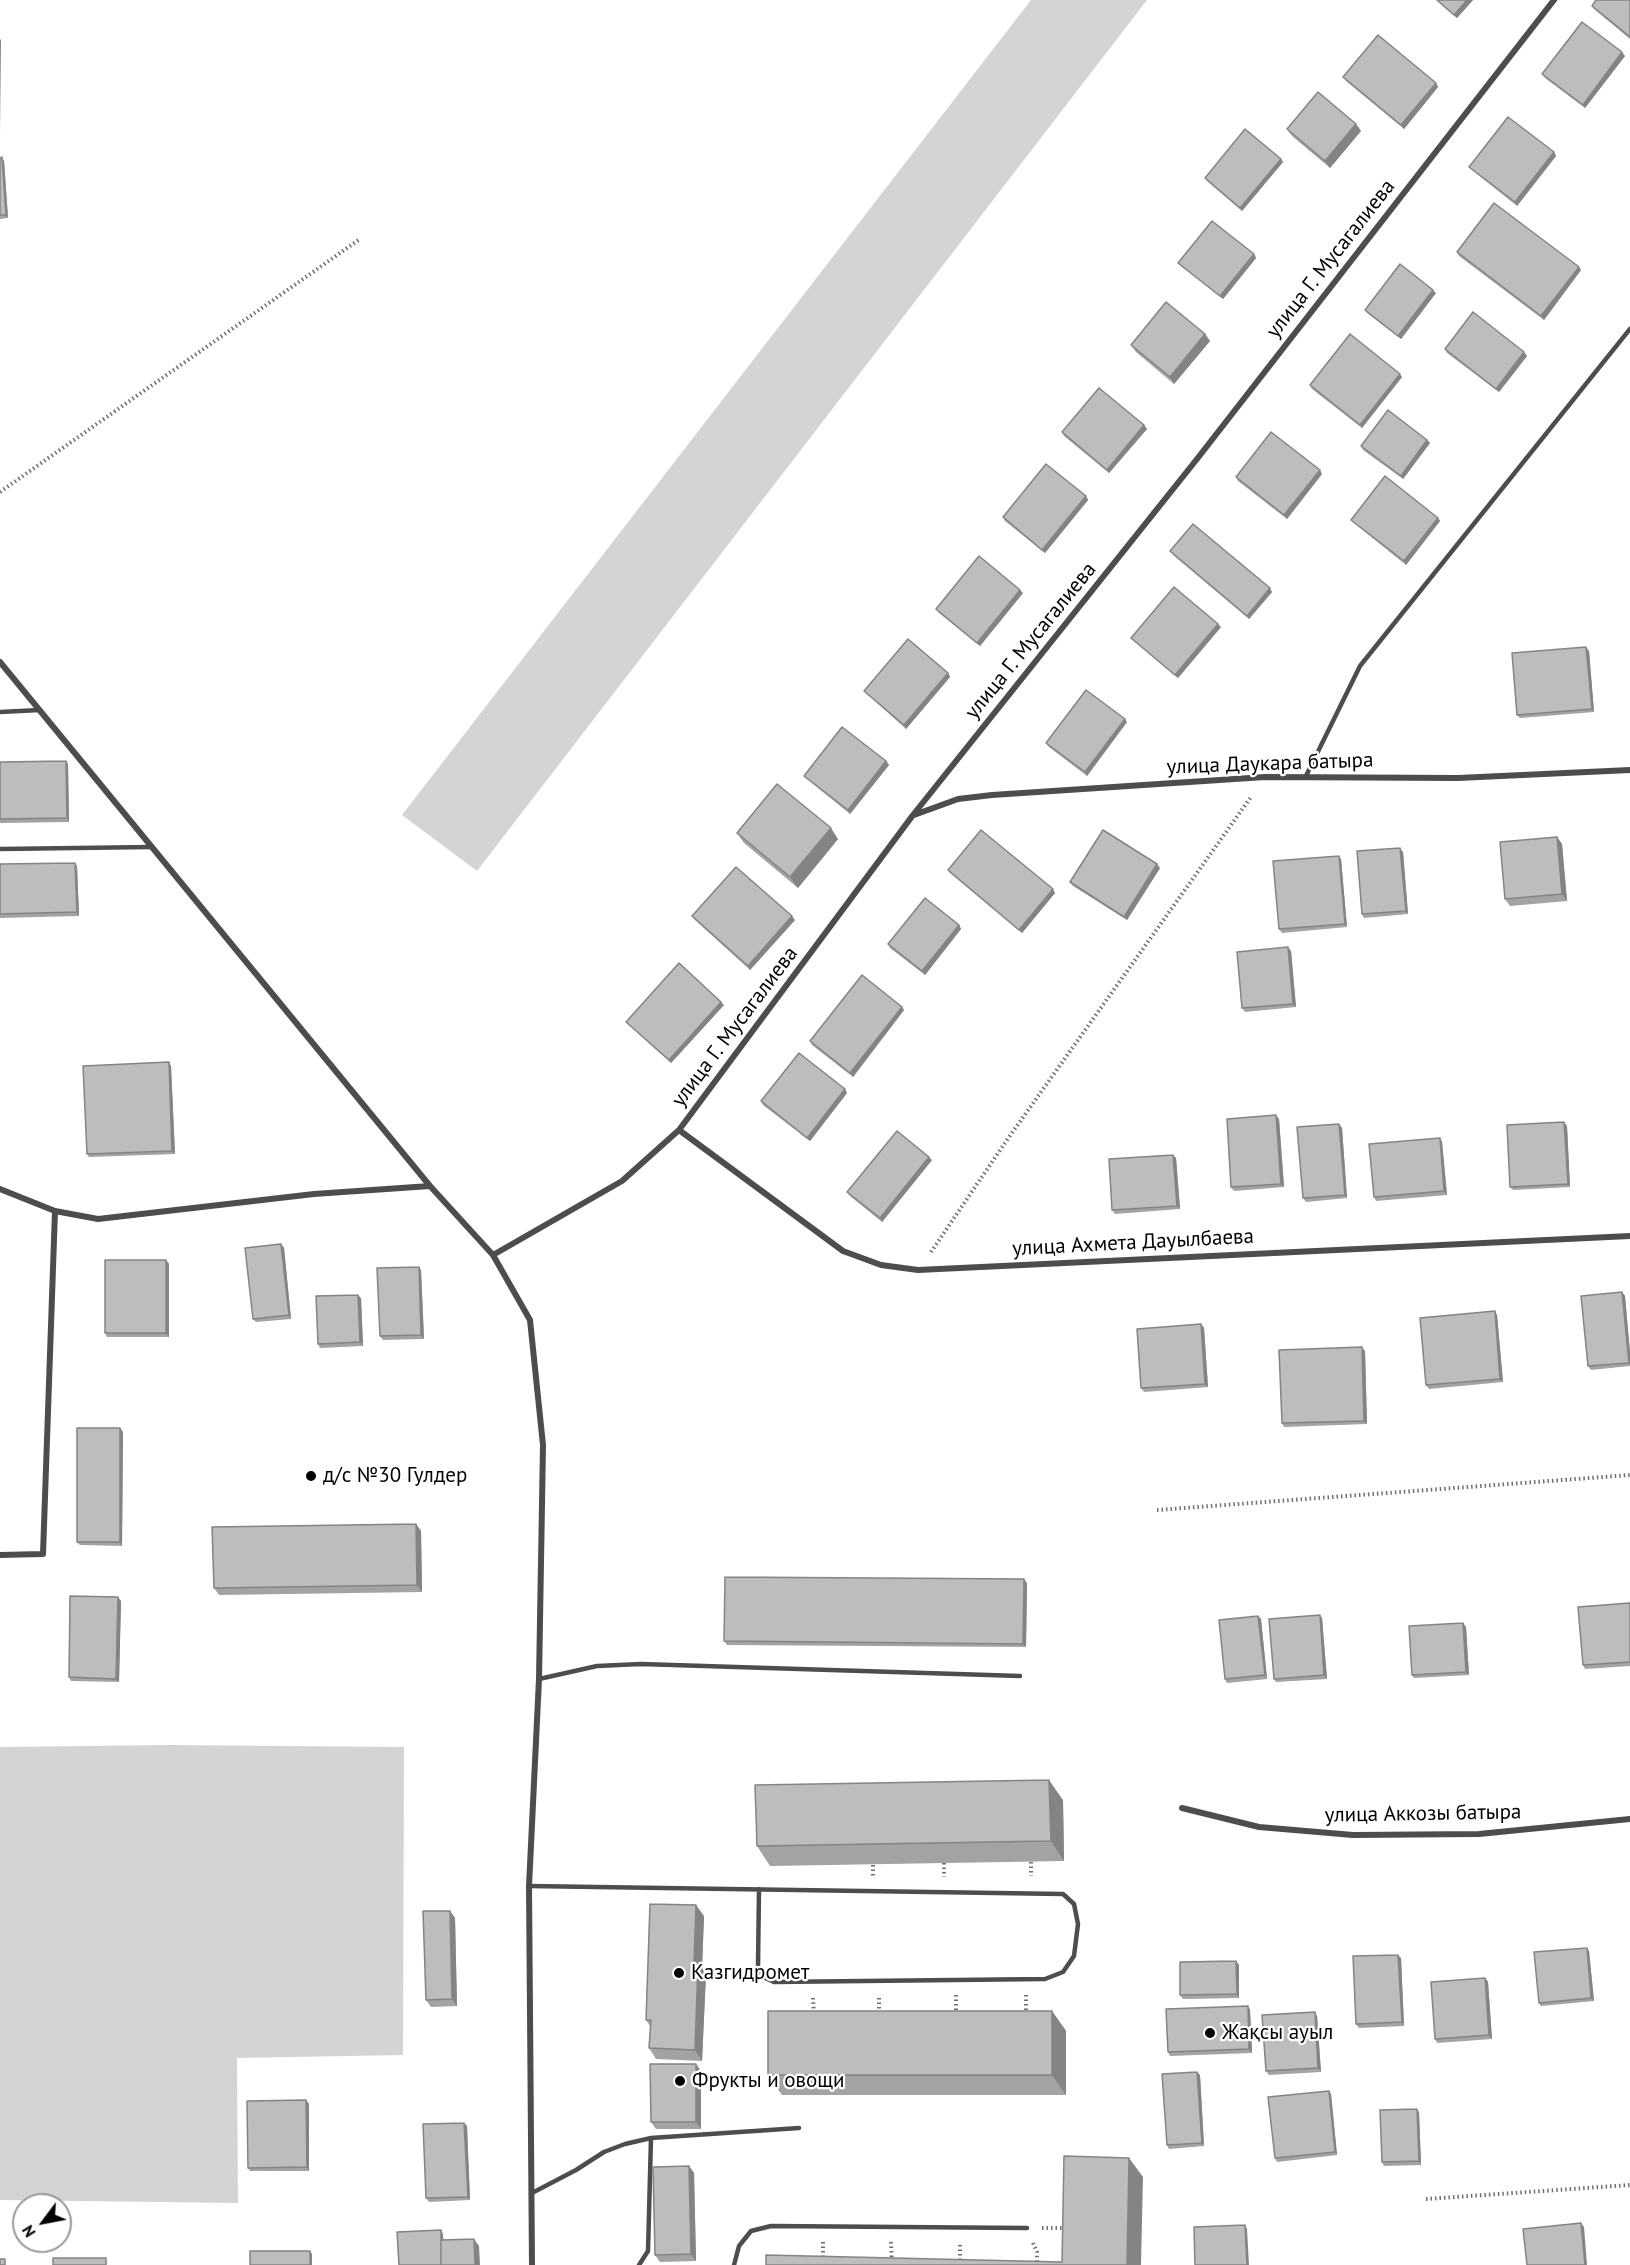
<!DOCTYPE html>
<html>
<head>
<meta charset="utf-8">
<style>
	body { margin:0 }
	#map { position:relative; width:1630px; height:2265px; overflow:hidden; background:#fff; font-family:"PT Sans",sans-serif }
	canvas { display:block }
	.north { position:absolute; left:12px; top:2193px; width:60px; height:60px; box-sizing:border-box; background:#fff; border:2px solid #999; border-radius:50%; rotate:238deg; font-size:16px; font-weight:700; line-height:24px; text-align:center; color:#000 }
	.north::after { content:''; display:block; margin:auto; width:21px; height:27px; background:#000; clip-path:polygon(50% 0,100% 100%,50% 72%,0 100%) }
</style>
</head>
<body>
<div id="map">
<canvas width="1630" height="2265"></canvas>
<div class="north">N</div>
</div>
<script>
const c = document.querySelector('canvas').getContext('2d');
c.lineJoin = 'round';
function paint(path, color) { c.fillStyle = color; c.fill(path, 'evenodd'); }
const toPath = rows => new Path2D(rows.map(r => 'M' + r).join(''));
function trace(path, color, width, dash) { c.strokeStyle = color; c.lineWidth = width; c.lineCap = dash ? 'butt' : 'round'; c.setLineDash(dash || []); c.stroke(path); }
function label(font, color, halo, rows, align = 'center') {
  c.font = font + ' "PT Sans",sans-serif'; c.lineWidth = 4.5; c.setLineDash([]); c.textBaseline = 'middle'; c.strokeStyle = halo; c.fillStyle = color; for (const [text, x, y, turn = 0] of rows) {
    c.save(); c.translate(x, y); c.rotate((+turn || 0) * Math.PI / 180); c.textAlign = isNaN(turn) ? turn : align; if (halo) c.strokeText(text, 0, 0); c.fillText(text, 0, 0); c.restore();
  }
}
paint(toPath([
	[1031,0,1147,0,477,871,402,815],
	[168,1745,404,1747,403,2055,237,2058,238,2203,0,2200,0,1747]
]), '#d4d4d4');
trace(toPath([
	[0,492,360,239],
	[931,1252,1009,1137,1251,797],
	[1157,1510,1630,1475],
	[1031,1862,1031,1876],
	[944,1863,944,1877],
	[873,1865,873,1876],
	[956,1995,956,2015],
	[1026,1995,1026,2015],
	[813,1998,814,2015],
	[879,1998,879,2015],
	[1426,2199,1630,2185],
	[1042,2228,1067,2228],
	[823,2242,823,2265],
	[891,2242,892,2265],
	[1033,2243,1037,2252,1037,2265],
	[960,2245,960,2265]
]), '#6f6f6f', 4, [1.5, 3]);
trace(toPath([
	[0,712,40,710],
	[1306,776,1360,666,1630,329],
	[0,849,152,847],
	[539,1679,597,1666,641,1664,1020,1676],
	[529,1886,1063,1894,1074,1904,1078,1924,1074,1956,1063,1972,1045,1979,774,1982,763,1977,758,1966,759,1889],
	[532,2193,576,2170,604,2152,625,2144,651,2138,799,2128],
	[639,2265,648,2251,651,2138],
	[734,2265,739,2246,751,2231,771,2226,1027,2228]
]), '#4d4d4d', 4.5);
trace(toPath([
	[0,662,430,1186,493,1255,530,1320,543,1445,539,1679,529,1886,532,2265],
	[914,815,958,799,992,795,1265,777,1458,778,1630,770],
	[679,1130,843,1251,881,1265,918,1270,1630,1236],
	[0,1189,55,1211,98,1219,314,1194,430,1186],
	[493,1255,622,1181,679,1130,913,815,1197,459,1554,0],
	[0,1555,43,1554,55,1211],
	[1182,1808,1259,1827,1353,1835,1479,1834,1630,1819]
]), '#4d4d4d', 6);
paint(toPath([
	[1436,0,1473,0,1457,18],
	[1630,0,1630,39,1594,9,1592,6],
	[1625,56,1585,108,1545,78,1542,74],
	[1343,77,1436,83,1438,87,1404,129,1346,81],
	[1356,124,1361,131,1330,168,1292,136,1287,129],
	[1554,152,1556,156,1517,206,1472,170,1469,167],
	[0,158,4,161,8,218,0,219],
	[1281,159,1283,162,1242,211,1207,181,1205,178],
	[1457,252,1581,270,1544,320,1459,256],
	[1254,254,1256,258,1223,299,1181,266,1178,263],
	[1436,293,1401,339,1367,313,1365,310],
	[1205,334,1210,341,1174,384,1136,352,1131,345],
	[1445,349,1527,356,1499,392,1447,353],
	[1402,377,1362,428,1312,389,1310,385],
	[1144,425,1147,429,1109,473,1064,436,1062,432],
	[1427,440,1430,443,1403,479,1363,450,1361,446],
	[1322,474,1287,519,1238,481,1236,477],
	[1086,496,1088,500,1045,553,1005,521,1003,517],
	[1438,518,1440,521,1406,565,1354,523,1351,520],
	[1170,551,1272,592,1249,619,1173,555],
	[1023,593,980,646,939,613,936,609],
	[1221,627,1178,678,1134,641,1131,638],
	[1589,651,1594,712,1520,718,1517,715],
	[948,673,950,677,906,729,867,694,864,691],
	[1127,722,1087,776,1049,747,1046,743],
	[66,761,68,764,69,822,0,823,0,762],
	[886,761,889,765,850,814,807,779,804,776],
	[737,833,838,839,798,888,744,843],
	[1557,837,1562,844,1567,901,1510,906,1505,899],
	[1403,852,1408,914,1364,918,1362,914],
	[1341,859,1347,927,1282,933,1279,929],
	[0,864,77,866,79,916,0,918],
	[1160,868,1127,920,1073,886,1070,882],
	[948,870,1055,893,1022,933,950,873],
	[692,916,795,920,750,970,695,920],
	[959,925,961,929,925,975,890,948,888,944],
	[1291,951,1296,1007,1245,1012,1242,1008],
	[724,1005,671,1063,629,1025,626,1022],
	[902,1007,904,1010,853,1077,812,1045,810,1041],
	[171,1066,175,1154,89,1157,87,1154],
	[847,1093,810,1141,763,1105,761,1101],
	[1279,1119,1284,1187,1234,1191,1231,1187],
	[1339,1124,1342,1128,1347,1198,1306,1202,1303,1198],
	[1567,1126,1570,1187,1513,1190,1510,1187],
	[1440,1138,1442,1142,1447,1195,1376,1201,1374,1197],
	[1173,1155,1176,1158,1180,1209,1115,1214,1112,1210],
	[932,1160,882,1222,850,1196,847,1192],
	[281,1244,284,1248,291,1319,256,1322,253,1319],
	[166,1260,169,1264,169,1337,107,1337,105,1333],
	[421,1270,424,1339,383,1340,380,1336],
	[1622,1292,1625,1296,1630,1353,1630,1366,1591,1370,1588,1366],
	[361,1298,363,1346,320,1348,318,1344],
	[1497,1315,1503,1382,1429,1389,1426,1385],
	[1201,1324,1204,1328,1208,1387,1144,1392,1141,1388],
	[1365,1351,1367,1424,1284,1427,1282,1423],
	[120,1428,123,1432,122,1546,80,1545,77,1542],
	[416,1524,421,1531,422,1592,219,1595,214,1588],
	[1027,1583,1026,1647,727,1645,724,1641],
	[121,1601,119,1682,71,1681,69,1677],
	[1630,1603,1630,1666,1585,1669,1583,1665],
	[1320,1615,1322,1618,1327,1679,1276,1682,1274,1679],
	[1258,1616,1261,1619,1267,1679,1227,1683,1225,1679],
	[1466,1627,1469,1675,1414,1678,1412,1675],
	[1063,1800,1064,1861,770,1866,757,1846],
	[450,1911,455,1918,457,2006,431,2007,426,2000],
	[704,1916,702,1968,706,1974,702,2061,656,2059,649,2048,650,2026,646,2020],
	[1587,1948,1589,1951,1594,2001,1541,2006,1539,2003],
	[1401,1958,1404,2026,1359,2028,1356,2024],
	[1236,1961,1239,1965,1239,1998,1183,1999,1180,1995],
	[1485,1978,1488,1982,1492,2039,1437,2043,1435,2039],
	[1248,2006,1250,2010,1252,2053,1170,2056,1168,2052],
	[1052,2011,1066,2031,1066,2095,782,2095,768,2075],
	[1317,2016,1321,2072,1269,2075,1266,2071],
	[701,2071,701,2129,656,2129,651,2122],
	[1197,2072,1200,2075,1204,2146,1169,2149,1167,2145],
	[1329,2091,1331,2094,1337,2155,1277,2162,1275,2158],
	[306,2100,309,2104,309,2171,250,2171,248,2168],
	[1419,2112,1421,2165,1384,2166,1382,2162],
	[464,2123,467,2126,470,2200,429,2202,426,2198],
	[689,2166,694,2173,696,2261,660,2262,655,2255]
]), '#a3a3a3');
paint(toPath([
	[1467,0,1473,0,1457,18,1454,15],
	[0,39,1,40,0,133],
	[1622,52,1625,56,1585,108,1583,105],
	[1436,83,1438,87,1404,129,1401,125],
	[1356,124,1361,131,1330,168,1325,161],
	[1554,152,1556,156,1517,206,1515,202],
	[2,157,4,161,8,218,6,215],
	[1281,159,1283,162,1242,211,1240,208],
	[1254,254,1256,258,1223,299,1220,296],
	[1579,267,1581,270,1544,320,1541,316],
	[1433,290,1436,293,1401,339,1398,336],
	[1205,334,1210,341,1174,384,1170,377],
	[1524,352,1527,356,1499,392,1496,389],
	[1400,374,1402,377,1362,428,1360,425],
	[1144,425,1147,429,1109,473,1107,470],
	[1427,440,1430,443,1403,479,1401,476],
	[1320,470,1322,474,1287,519,1284,515],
	[1086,496,1088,500,1045,553,1042,550],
	[1438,518,1440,521,1406,565,1404,561],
	[1270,588,1272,592,1249,619,1247,616],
	[1020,590,1023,593,980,646,977,643],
	[1218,624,1221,627,1178,678,1175,675],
	[1586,647,1589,651,1594,712,1592,709],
	[948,673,950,677,906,729,904,725],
	[1125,719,1127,722,1087,776,1085,772],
	[66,761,68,764,69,822,67,818],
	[886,761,889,765,850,814,848,810],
	[831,828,838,839,798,888,790,877],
	[1557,837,1562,844,1567,901,1562,894],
	[1400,848,1403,852,1408,914,1406,911],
	[1339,856,1341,859,1347,927,1345,924],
	[75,863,77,866,79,916,77,912],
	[1157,864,1160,868,1127,920,1124,917],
	[1053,889,1055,893,1022,933,1019,930],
	[792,916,795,920,750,970,748,966],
	[959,925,961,929,925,975,922,971],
	[1288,947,1291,951,1296,1007,1293,1004],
	[721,1002,724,1005,671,1063,669,1060],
	[902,1007,904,1010,853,1077,850,1073],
	[169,1062,171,1066,175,1154,172,1151],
	[845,1089,847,1093,810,1141,807,1138],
	[1276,1115,1279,1119,1284,1187,1281,1184],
	[1564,1122,1567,1126,1570,1187,1568,1184],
	[1339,1124,1342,1128,1347,1198,1345,1195],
	[1440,1138,1442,1142,1447,1195,1444,1191],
	[1173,1155,1176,1158,1180,1209,1177,1206],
	[929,1157,932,1160,882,1222,880,1218],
	[281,1244,284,1248,291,1319,289,1315],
	[166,1260,169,1264,169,1337,166,1333],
	[419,1267,421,1270,424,1339,421,1335],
	[1622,1292,1625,1296,1630,1353,1630,1364,1629,1363],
	[358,1295,361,1298,363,1346,360,1342],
	[1495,1311,1497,1315,1503,1382,1500,1379],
	[1201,1324,1204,1328,1208,1387,1205,1384],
	[1362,1347,1365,1351,1367,1424,1364,1421],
	[120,1428,123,1432,122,1546,120,1542],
	[416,1524,421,1531,422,1592,417,1585],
	[1024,1579,1027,1583,1026,1647,1023,1644],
	[118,1597,121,1601,119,1682,116,1679],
	[1320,1615,1322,1618,1327,1679,1324,1675],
	[1258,1616,1261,1619,1267,1679,1265,1675],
	[1463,1623,1466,1627,1469,1675,1466,1672],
	[1049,1780,1063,1800,1064,1861,1051,1841],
	[696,1905,704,1916,702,1968,706,1974,702,2061,695,2050,694,1963],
	[450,1911,455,1918,457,2006,452,1999],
	[1587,1948,1589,1951,1594,2001,1591,1998],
	[1398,1955,1401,1958,1404,2026,1402,2022],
	[1236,1961,1239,1965,1239,1998,1237,1994],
	[1485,1978,1488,1982,1492,2039,1489,2035],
	[1248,2006,1250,2010,1252,2053,1249,2049],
	[1052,2011,1066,2031,1066,2095,1052,2075],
	[1315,2012,1317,2016,1321,2072,1318,2068],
	[696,2064,701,2071,701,2129,696,2122],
	[1197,2072,1200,2075,1204,2146,1202,2143],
	[1329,2091,1331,2094,1337,2155,1335,2152],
	[306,2100,309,2104,309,2171,307,2167],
	[1417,2109,1419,2112,1421,2165,1419,2161],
	[464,2123,467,2126,470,2200,468,2197],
	[1129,2158,1143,2177,1141,2265,1127,2265],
	[689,2166,694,2173,696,2261,691,2254],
	[1581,2223,1584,2227,1587,2265,1585,2265],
	[1245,2225,1247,2229,1249,2265,1247,2265],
	[441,2230,443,2234,445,2265,442,2265],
	[474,2239,479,2246,480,2265,475,2265],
	[310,2251,312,2254,312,2265,310,2265]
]), '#848484');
const building = toPath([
	[1437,0,1467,0,1454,15,1437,0],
	[1596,0,1630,0,1630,37,1592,6,1596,0],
	[1582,22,1622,52,1583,105,1542,74,1582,22],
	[1378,35,1436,83,1401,125,1343,77,1378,35],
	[1318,92,1356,124,1325,161,1287,129,1318,92],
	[1508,117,1554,152,1515,202,1469,167,1508,117],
	[1245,129,1281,159,1240,208,1205,178,1245,129],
	[2,157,6,215,0,215,0,158,2,157],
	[1494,203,1579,267,1541,316,1457,252,1494,203],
	[1212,221,1254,254,1220,296,1178,263,1212,221],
	[1400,264,1433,290,1398,336,1365,310,1400,264],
	[1166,302,1205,334,1170,377,1131,345,1166,302],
	[1473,312,1524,352,1496,389,1445,349,1473,312],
	[1350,334,1400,374,1360,425,1310,385,1350,334],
	[1099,388,1144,425,1107,470,1062,432,1099,388],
	[1388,410,1427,440,1401,476,1361,446,1388,410],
	[1271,432,1320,470,1284,515,1236,477,1271,432],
	[1046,464,1086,496,1042,550,1003,517,1046,464],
	[1385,476,1438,518,1404,561,1351,520,1385,476],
	[1193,524,1270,588,1247,616,1170,551,1193,524],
	[979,556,1020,590,977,643,936,609,979,556],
	[1174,587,1218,624,1175,675,1131,638,1174,587],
	[908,639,948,673,904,725,864,691,908,639],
	[1586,647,1592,709,1517,715,1512,653,1586,647],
	[1086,690,1125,719,1085,772,1046,743,1086,690],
	[842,727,886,761,848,810,804,776,842,727],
	[66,761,67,818,0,819,0,762,66,761],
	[777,784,831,828,790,877,737,833,777,784],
	[981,830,1053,889,1019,930,948,870,981,830],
	[1103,830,1157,864,1124,917,1070,882,1103,830],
	[1557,837,1562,894,1505,899,1500,842,1557,837],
	[1400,848,1406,911,1362,914,1357,851,1400,848],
	[1339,856,1345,924,1279,929,1273,861,1339,856],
	[75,863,77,912,0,914,0,864,75,863],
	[736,867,792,916,748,966,692,916,736,867],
	[925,898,959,925,922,971,888,944,925,898],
	[1288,947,1293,1004,1242,1008,1237,952,1288,947],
	[679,963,721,1002,669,1060,626,1022,679,963],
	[862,975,902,1007,850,1073,810,1041,862,975],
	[799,1053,845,1089,807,1138,761,1101,799,1053],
	[169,1062,172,1151,87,1154,83,1066,169,1062],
	[1276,1115,1281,1184,1231,1187,1227,1119,1276,1115],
	[1564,1122,1568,1184,1510,1187,1507,1125,1564,1122],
	[1339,1124,1345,1195,1303,1198,1297,1127,1339,1124],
	[897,1131,929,1157,880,1218,847,1192,897,1131],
	[1440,1138,1444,1191,1374,1197,1369,1144,1440,1138],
	[1173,1155,1177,1206,1112,1210,1109,1159,1173,1155],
	[281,1244,289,1315,253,1319,245,1248,281,1244],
	[105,1260,166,1260,166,1333,105,1333,105,1260],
	[419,1267,421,1335,380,1336,377,1268,419,1267],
	[1622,1292,1629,1363,1588,1366,1581,1296,1622,1292],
	[358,1295,360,1342,318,1344,316,1296,358,1295],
	[1495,1311,1500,1379,1426,1385,1420,1318,1495,1311],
	[1201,1324,1205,1384,1141,1388,1137,1329,1201,1324],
	[1362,1347,1364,1421,1282,1423,1279,1350,1362,1347],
	[77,1428,120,1428,120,1542,77,1542,77,1428],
	[416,1524,417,1585,214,1588,212,1527,416,1524],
	[725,1577,1024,1579,1023,1644,724,1641,725,1577],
	[70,1596,118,1597,116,1679,69,1677,70,1596],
	[1630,1603,1630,1662,1583,1665,1578,1607,1630,1603],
	[1320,1615,1324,1675,1274,1679,1269,1619,1320,1615],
	[1258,1616,1265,1675,1225,1679,1219,1620,1258,1616],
	[1463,1623,1466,1672,1412,1675,1409,1626,1463,1623],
	[1049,1780,1051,1841,757,1846,755,1785,1049,1780],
	[650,1904,696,1905,694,1963,698,1963,695,2050,649,2048,651,2020,646,2020,650,1904],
	[423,1911,450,1911,452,1999,426,2000,423,1911],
	[1587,1948,1591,1998,1539,2003,1534,1952,1587,1948],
	[1398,1955,1402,2022,1356,2024,1353,1956,1398,1955],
	[1236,1961,1237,1994,1180,1995,1180,1962,1236,1961],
	[1485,1978,1489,2035,1435,2039,1431,1982,1485,1978],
	[1248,2006,1249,2049,1168,2052,1166,2009,1248,2006],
	[768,2011,1052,2011,1052,2075,768,2075,768,2011],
	[1315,2012,1318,2068,1266,2071,1262,2015,1315,2012],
	[650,2064,696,2064,696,2122,651,2122,650,2064],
	[1197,2072,1202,2143,1167,2145,1162,2074,1197,2072],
	[1329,2091,1335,2152,1275,2158,1268,2097,1329,2091],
	[306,2100,307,2167,248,2168,247,2101,306,2100],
	[1417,2109,1419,2161,1382,2162,1380,2110,1417,2109],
	[464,2123,468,2197,426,2198,423,2124,464,2123],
	[1064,2156,1129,2158,1127,2265,766,2265,766,2255,1062,2262,1064,2156],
	[689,2166,691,2254,655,2255,653,2167,689,2166],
	[1581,2223,1585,2265,1527,2265,1523,2229,1581,2223],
	[1245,2225,1247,2265,1195,2265,1194,2227,1245,2225],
	[441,2230,441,2265,399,2265,397,2232,441,2230],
	[474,2239,475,2265,441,2265,441,2240,474,2239],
	[250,2251,310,2251,310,2265,250,2265,250,2251],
	[53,2258,106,2258,106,2265,53,2265,53,2258],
	[0,2259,5,2259,5,2265,0,2265,0,2259]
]);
paint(building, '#bdbdbd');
trace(building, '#848484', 1.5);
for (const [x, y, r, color] of [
	[311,1476,6,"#000"],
	[679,1973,6,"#000"],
	[1210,2033,6,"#000"],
	[680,2081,6,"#000"]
]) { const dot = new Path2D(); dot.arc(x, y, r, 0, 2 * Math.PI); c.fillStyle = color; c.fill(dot); trace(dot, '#fff', 2); }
label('21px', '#000', '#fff', [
	["улица Г. Мусагалиева",1331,259,-52],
	["улица Г. Мусагалиева",1031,641,-51],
	["улица Даукара батыра",1270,764,-2],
	["улица Г. Мусагалиева",735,1027,-53],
	["улица Ахмета Дауылбаева",1133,1243,-3],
	["улица Аккозы батыра",1423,1814,-1]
]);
label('21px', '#000', '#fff', [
	["д/с №30 Гулдер",323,1476],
	["Казгидромет",691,1973],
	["Жақсы ауыл",1222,2033],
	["Фрукты и овощи",692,2081]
], 'left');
</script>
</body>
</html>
